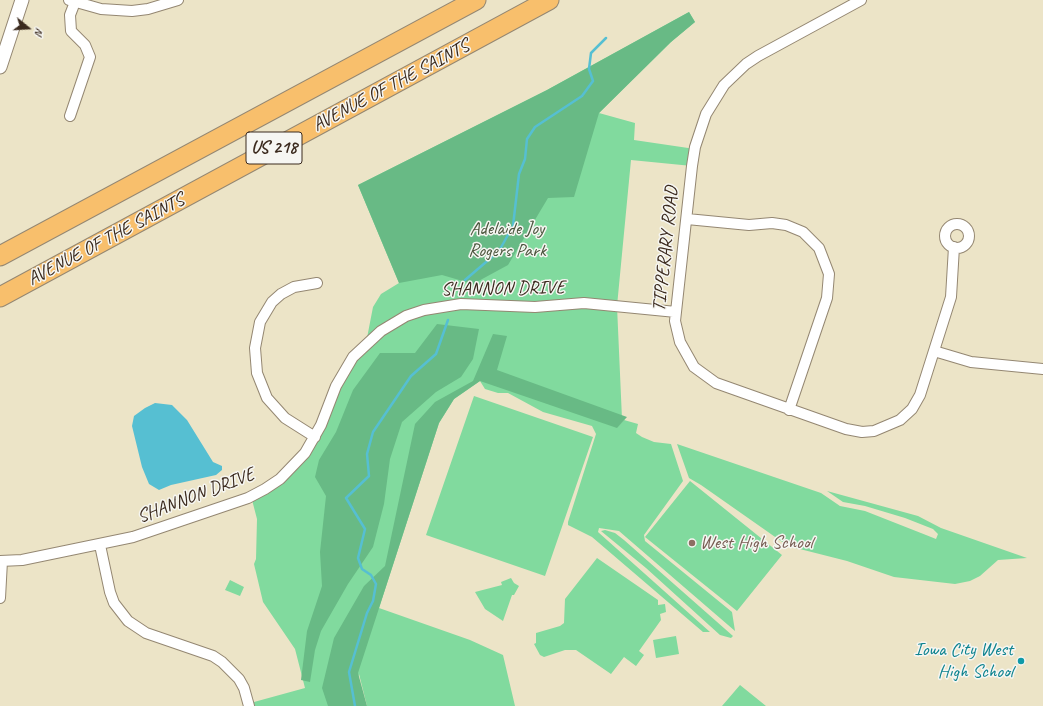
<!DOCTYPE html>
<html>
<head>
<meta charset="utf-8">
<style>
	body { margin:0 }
	#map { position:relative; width:1043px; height:706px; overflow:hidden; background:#ece4c7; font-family:Caveat,sans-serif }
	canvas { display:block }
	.north { position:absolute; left:8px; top:8px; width:40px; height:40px; -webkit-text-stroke:3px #f6f6f2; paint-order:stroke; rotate:108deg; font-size:11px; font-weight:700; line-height:16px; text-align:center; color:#3b2a1e }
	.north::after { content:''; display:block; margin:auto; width:14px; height:18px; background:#3b2a1e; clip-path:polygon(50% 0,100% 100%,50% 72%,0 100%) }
</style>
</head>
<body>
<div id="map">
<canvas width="1043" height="706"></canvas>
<div class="north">N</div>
</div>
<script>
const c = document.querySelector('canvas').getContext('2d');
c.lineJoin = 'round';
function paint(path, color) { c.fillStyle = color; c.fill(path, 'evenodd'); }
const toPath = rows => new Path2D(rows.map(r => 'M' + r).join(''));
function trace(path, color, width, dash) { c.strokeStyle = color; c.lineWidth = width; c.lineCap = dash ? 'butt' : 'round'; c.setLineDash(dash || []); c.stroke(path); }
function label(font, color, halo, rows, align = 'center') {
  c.font = font + ' Caveat,sans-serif'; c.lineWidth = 3; c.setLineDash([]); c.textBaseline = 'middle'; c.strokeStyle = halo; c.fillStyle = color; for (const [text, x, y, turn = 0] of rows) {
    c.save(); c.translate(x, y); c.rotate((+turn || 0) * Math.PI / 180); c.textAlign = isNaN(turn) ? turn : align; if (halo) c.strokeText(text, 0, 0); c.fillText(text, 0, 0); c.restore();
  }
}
paint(toPath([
	[689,12,695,22,671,42,599,113,635,123,634,140,695,149,692,166,631,160,617,306,622,419,617,427,624,420,638,424,636,433,642,437,654,442,671,444,683,481,644,535,645,541,732,612,735,631,619,531,599,528,598,532,710,632,703,632,592,537,568,525,568,522,596,434,592,426,543,412,508,393,498,393,485,389,480,381,454,399,439,423,379,608,470,640,503,655,515,706,367,706,359,674,348,706,254,706,254,702,305,688,295,649,263,602,254,564,256,559,257,519,251,496,294,466,336,386,366,343,373,307,381,294,399,283,358,185,547,90],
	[474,396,593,437,545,576,426,535],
	[677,444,821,493,840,506,865,511,926,535,936,539,938,534,933,529,905,518,865,506,843,502,827,491,918,516,941,528,1027,558,998,560,980,576,970,581,955,584,894,577,847,561,788,546,701,485,689,478],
	[690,481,782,555,737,611,645,537],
	[605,530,615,533,624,540,733,636,731,638,720,635,646,568,601,531],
	[597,558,658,600,658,605,665,604,666,612,660,614,661,620,639,651,644,655,636,666,624,657,611,674,576,650,565,650,544,657,540,655,534,644,536,643,536,633,560,626,564,623,565,599],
	[511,578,514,583,519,586,514,595,512,595,503,621,485,609,475,592,502,585,501,582],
	[230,580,244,587,240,596,225,590],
	[676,636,679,654,656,658,653,640],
	[740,685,766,706,722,706]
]), '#81da9e');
paint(toPath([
	[689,12,695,22,671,42,599,113,574,197,548,198,508,265,473,284,442,275,399,283,358,185,547,90],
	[437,324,479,329,473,359,461,377,436,392,402,422,390,459,384,504,373,547,348,584,321,631,315,650,310,682,301,680,307,631,322,586,320,552,326,496,315,477,319,460,336,432,353,390,380,353,415,353],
	[493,334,507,336,497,370,627,417,617,428,480,381,454,399,439,423,358,673,367,706,328,706,322,688,334,638,364,586,385,566,415,424,435,402,473,381]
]), '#68ba85');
paint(toPath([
	[155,403,172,405,187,420,213,462,222,466,222,470,216,475,171,485,159,490,149,484,142,467,132,426,134,416,145,408]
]), '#56bfd2');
trace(toPath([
	[465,280,499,251,513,226,519,174,525,159,527,139,535,127,582,96,593,81,589,69,591,53,606,38],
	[355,706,349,672,367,613,373,601,376,584,371,575,362,569,358,558,365,529,346,498,369,476,367,454,373,432,411,376,436,354,448,320]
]), '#56bfd2', 2.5);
const minor = toPath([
	[69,0,101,9,132,11,148,9,178,0],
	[861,0,758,56,746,64,724,85,706,114,695,147,692,166,675,321,680,342,694,367,716,383,846,429,862,432,874,431,900,420,912,409,920,395,951,297,954,247],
	[70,116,90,57,85,45,71,31,70,15,75,2],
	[687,219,749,225,772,223,786,225,803,232,819,248,829,274,827,298,789,410],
	'945 236a12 12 0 1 1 24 0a12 12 0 1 1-24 0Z',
	[934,351,971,362,1043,369],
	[315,437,285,418,267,398,257,373,255,348,260,322,272,302,281,294,294,287,317,283],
	[100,545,110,592,114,603,128,621,146,633,213,656,222,662,239,679,244,688,249,706],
	[0,561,22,560,133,537,248,498,265,489,280,479,305,453,321,425,336,386,353,357,381,331,406,316,424,310,461,304,535,307,584,303,676,312],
	[0,598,2,561]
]);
const tertiary = toPath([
	[0,67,22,0]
]);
const motorway = toPath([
	[0,256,476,0],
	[0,297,549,0]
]);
trace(minor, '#948772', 12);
trace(tertiary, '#948772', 15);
trace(motorway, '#948772', 21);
trace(minor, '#fff', 10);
trace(tertiary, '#fff', 13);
trace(motorway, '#f8bf6c', 19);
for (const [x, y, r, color] of [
	[692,543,4,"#8d6e63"],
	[1021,661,4,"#0f9aa8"]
]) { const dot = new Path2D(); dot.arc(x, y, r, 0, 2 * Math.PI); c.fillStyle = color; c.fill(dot); trace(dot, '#f6f6f2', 1.5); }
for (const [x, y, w] of [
	[274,148,56]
]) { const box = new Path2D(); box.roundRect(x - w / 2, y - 16, w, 32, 3); c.fillStyle = '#f6f6f2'; c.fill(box); trace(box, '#3b2a1e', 1); }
label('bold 18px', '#3b2a1e', null, [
	["US 218",274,148]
]);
label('19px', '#3b2a1e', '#f6f6f2', [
	["AVENUE OF THE SAINTS",391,86,-28],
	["AVENUE OF THE SAINTS",106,240,-28],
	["TIPPERARY ROAD",666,249,-84],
	["SHANNON DRIVE",503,289,-1],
	["SHANNON DRIVE",196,496,-21]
]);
label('19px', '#4c563e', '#f6f6f2', [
	["Adelaide Joy",507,229],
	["Rogers Park",507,251]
]);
label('19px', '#785e54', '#f6f6f2', [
	["West High School",700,543]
], 'left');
label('19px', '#0d838f', '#f6f6f2', [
	["Iowa City West",1013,650],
	["High School",1013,672]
], 'right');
</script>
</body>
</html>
